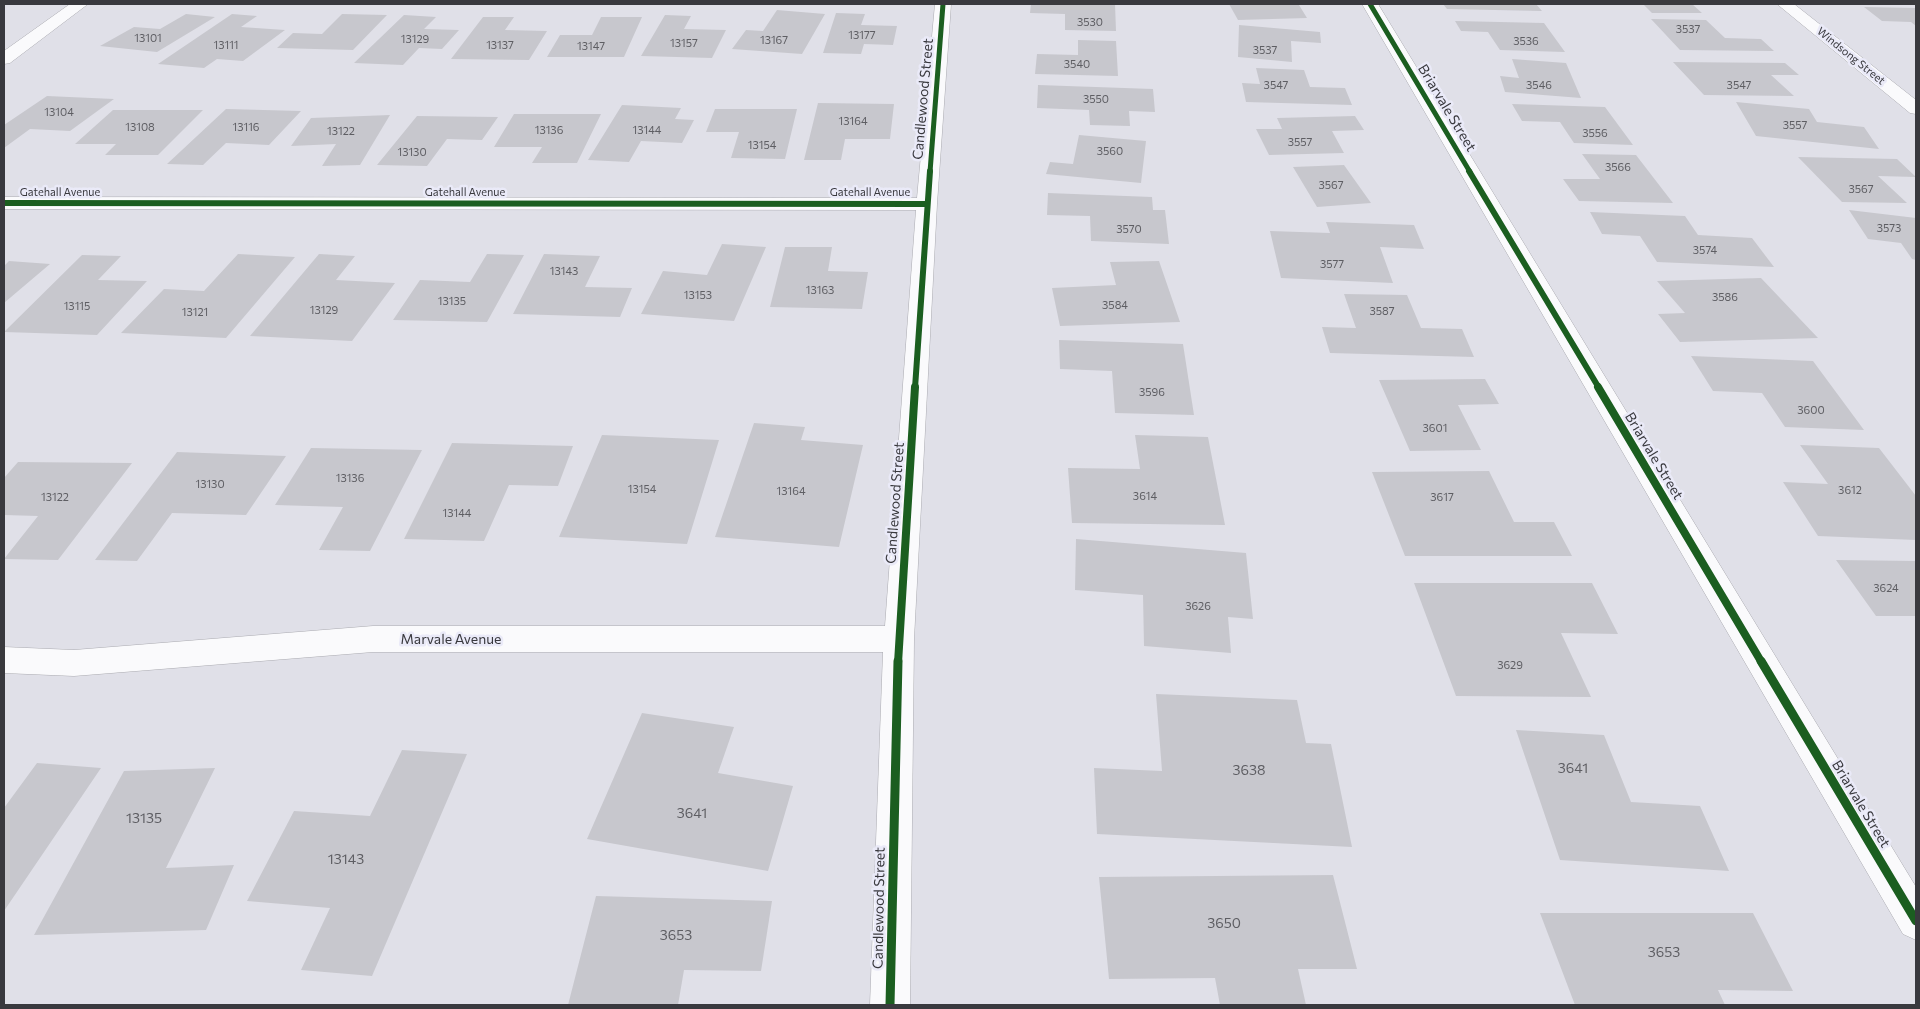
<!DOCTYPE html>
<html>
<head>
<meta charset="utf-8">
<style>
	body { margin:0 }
	#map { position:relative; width:1920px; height:1009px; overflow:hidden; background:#e0e0e8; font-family:Commissioner,sans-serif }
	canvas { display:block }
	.frame { position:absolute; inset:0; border:5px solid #39393e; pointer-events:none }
</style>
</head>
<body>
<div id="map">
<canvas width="1920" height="1009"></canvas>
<div class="frame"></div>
</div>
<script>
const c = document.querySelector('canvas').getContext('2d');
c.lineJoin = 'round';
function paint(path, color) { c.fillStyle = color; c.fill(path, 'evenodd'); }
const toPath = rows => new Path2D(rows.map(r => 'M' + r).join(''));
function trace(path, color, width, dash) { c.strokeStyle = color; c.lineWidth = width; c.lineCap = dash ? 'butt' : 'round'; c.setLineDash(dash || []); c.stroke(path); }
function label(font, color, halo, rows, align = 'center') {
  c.font = font + ' Commissioner,sans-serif'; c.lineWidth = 5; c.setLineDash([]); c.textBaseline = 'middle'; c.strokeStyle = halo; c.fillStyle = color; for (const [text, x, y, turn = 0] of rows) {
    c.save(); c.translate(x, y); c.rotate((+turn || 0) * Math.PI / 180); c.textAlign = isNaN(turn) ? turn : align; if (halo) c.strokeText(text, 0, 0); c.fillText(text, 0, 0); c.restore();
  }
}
paint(toPath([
	[1031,4,1115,4,1116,31,1065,30,1065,14,1030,13],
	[1229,4,1299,5,1307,18,1238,20],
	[1443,4,1536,4,1542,11,1447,9],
	[1643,4,1692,4,1702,13,1652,13],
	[1864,7,1916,8,1916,26,1911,22,1882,21],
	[777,10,825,14,802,54,732,49,746,30,763,31],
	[836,13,865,14,861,25,897,26,893,45,864,44,861,54,823,53],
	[186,14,215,17,157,52,100,46,134,27,160,29],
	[232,14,257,16,241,27,285,30,243,61,217,59,204,68,158,64],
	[342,14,387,15,353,50,277,48,293,33,322,34],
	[404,15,436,17,424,29,459,30,442,49,419,48,403,65,354,63],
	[665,15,691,16,684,29,726,30,712,58,641,56],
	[483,17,514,17,505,30,547,31,529,60,451,59],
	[601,17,642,17,624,57,547,57,560,35,592,35],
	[1651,19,1706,20,1725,38,1761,39,1774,51,1680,50],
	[1455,21,1544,23,1565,52,1500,50,1488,32,1461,31],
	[1239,25,1320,32,1321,43,1291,41,1292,62,1238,57],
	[1078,40,1116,41,1118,76,1035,74,1037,54,1078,55],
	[1512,59,1566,63,1581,98,1505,92,1500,76,1519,78],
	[1673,62,1785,63,1799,75,1771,75,1794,96,1704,95],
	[1256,68,1304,70,1310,87,1345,88,1352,105,1246,102,1242,83,1260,84],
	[1038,85,1153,89,1155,112,1129,111,1130,126,1090,125,1089,110,1037,108],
	[47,96,114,99,70,131,30,129,4,148,4,125],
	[1736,102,1809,109,1817,122,1864,127,1879,149,1756,136],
	[818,103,894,104,890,139,845,139,841,160,804,160],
	[1512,104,1605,107,1633,145,1574,143,1560,122,1522,121],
	[622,105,681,108,675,119,694,120,682,143,641,141,629,162,588,160],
	[226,109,301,111,269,145,226,143,203,165,167,164],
	[715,109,797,109,785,159,731,158,739,132,706,132],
	[113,110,203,110,158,155,105,155,116,144,75,144],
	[514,114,601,114,577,163,532,163,542,147,494,147],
	[390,115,360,165,322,166,336,144,291,146,311,118],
	[417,116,498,117,482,140,447,139,427,166,377,165],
	[1355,116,1364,130,1332,131,1344,153,1269,155,1256,129,1282,129,1277,118],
	[1079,135,1146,141,1141,183,1046,174,1050,162,1073,164],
	[1582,154,1636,155,1673,203,1579,201,1563,179,1600,179],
	[1798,157,1897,159,1916,177,1878,176,1907,203,1842,202],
	[1344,165,1371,203,1317,207,1293,167],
	[1048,193,1152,197,1153,210,1165,210,1169,244,1091,241,1090,216,1047,215],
	[1849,210,1916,218,1916,260,1912,259,1901,243,1868,239],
	[1590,212,1685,216,1698,235,1752,238,1774,267,1657,262,1640,236,1602,234],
	[1326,222,1414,225,1424,249,1380,247,1393,283,1281,278,1270,231,1330,233],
	[722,244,766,247,734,321,641,314,663,271,707,275],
	[785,247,832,247,828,271,868,272,862,309,770,307],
	[238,254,295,257,226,338,121,333,164,289,204,291],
	[319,254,355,256,336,280,395,283,352,341,250,336],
	[487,254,524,255,487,322,393,320,420,280,470,282],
	[544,254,600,256,585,287,632,288,620,317,513,314],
	[82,255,121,256,98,280,147,281,97,335,4,332],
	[9,261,50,264,4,303,4,266],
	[1159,261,1180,322,1060,326,1052,288,1116,285,1110,262],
	[1761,278,1818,338,1680,342,1658,314,1685,313,1657,281],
	[1344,294,1407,295,1421,328,1462,329,1474,357,1330,353,1322,327,1356,328],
	[1059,340,1183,344,1194,415,1115,413,1112,371,1060,369],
	[1691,356,1813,361,1864,430,1785,427,1762,393,1713,391],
	[1485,379,1499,404,1458,405,1481,450,1410,451,1379,380],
	[754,423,805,427,801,440,863,445,839,547,715,537],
	[602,435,719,440,687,544,559,537],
	[1135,435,1208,437,1225,525,1072,523,1068,468,1140,469],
	[452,443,573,446,558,486,509,485,484,541,404,539],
	[1800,445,1879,448,1916,496,1916,540,1818,536,1783,482,1828,484],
	[311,448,422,450,370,551,319,550,343,507,275,505],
	[177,452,286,456,246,515,172,513,137,561,95,560],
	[18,462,132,463,58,560,4,559,38,516,4,515,4,478],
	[1489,471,1514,522,1554,522,1572,556,1405,556,1372,472],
	[1076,539,1246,553,1253,619,1228,617,1231,653,1144,646,1143,595,1075,590],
	[1836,560,1916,561,1916,616,1876,616],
	[1414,583,1592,583,1618,634,1561,633,1591,697,1456,696],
	[1156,694,1297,700,1306,743,1331,744,1352,847,1097,834,1094,768,1162,771],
	[642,713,734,727,718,773,793,786,768,871,587,839],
	[1516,730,1604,735,1631,802,1700,806,1729,871,1560,860],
	[402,750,467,754,372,976,301,970,330,908,247,901,294,811,370,816],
	[37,763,101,768,4,911,4,808],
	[215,768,166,868,234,865,206,930,34,935,124,771],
	[1333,875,1357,969,1298,969,1306,1005,1220,1005,1215,978,1109,979,1099,877],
	[596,896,772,901,761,971,684,970,678,1005,568,1005],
	[1540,913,1753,913,1793,991,1718,990,1725,1005,1575,1005]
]), '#c7c7cd');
const minor = toPath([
	[935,4,951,4,937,204,914,639,910,1005,870,1005,883,652,373,652,74,676,4,673,4,647,74,650,373,626,885,626,916,210,4,209,4,197,917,198,935,4],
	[1362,4,1378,4,1916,887,1916,940,1903,934,1362,4],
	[1777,4,1794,4,1916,100,1916,114,1910,113,1777,4]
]);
const tertiary = toPath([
	[70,4,88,4,10,63,4,64,4,51,70,4]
]);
trace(minor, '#aaaab0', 1);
trace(tertiary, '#aaaab0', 1);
paint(minor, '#fafafc');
paint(tertiary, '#fafafc');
trace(toPath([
	[1370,4,1470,172],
	[930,172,943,4]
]), '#1b5e20', 5);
trace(toPath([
	[1469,171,1599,388],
	[4,203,927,204],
	[915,388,930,171]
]), '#1b5e20', 6);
trace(toPath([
	[1598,387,1762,663],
	[898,663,915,387]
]), '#1b5e20', 8);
trace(toPath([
	[1761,661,1916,921],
	[890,1005,898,661]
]), '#1b5e20', 9);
label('11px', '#5e5e63', null, [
	["3530",1090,22],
	["3537",1688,29],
	["13177",862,35],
	["13101",148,38],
	["13129",415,39],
	["13167",774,40],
	["3536",1526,41],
	["13157",684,43],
	["13111",226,45],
	["13137",500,45],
	["13147",591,46],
	["3537",1265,50],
	["3540",1077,64],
	["3547",1276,85],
	["3546",1539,85],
	["3547",1739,85],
	["3550",1096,99],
	["13104",59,112],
	["13164",853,121],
	["3557",1795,125],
	["13108",140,127],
	["13116",246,127],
	["13136",549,130],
	["13144",647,130],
	["13122",341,131],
	["3556",1595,133],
	["3557",1300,142],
	["13154",762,145],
	["3560",1110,151],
	["13130",412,152],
	["3566",1618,167],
	["3567",1331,185],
	["3567",1861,189],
	["3573",1889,228],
	["3570",1129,229],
	["3574",1705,250],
	["3577",1332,264],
	["13143",564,271],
	["13163",820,290],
	["13153",698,295],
	["3586",1725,297],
	["13135",452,301],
	["3584",1115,305],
	["13115",77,306],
	["13129",324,310],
	["3587",1382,311],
	["13121",195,312],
	["3596",1152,392],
	["3600",1811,410],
	["3601",1435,428],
	["13136",350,478],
	["13130",210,484],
	["13154",642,489],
	["3612",1850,490],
	["13164",791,491],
	["3614",1145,496],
	["13122",55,497],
	["3617",1442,497],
	["13144",457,513],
	["3624",1886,588],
	["3626",1198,606],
	["3629",1510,665]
]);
label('11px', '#39393e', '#eaeaf8', [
	["Windsong Street",1851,56,39],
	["Gatehall Avenue",60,192],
	["Gatehall Avenue",465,192],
	["Gatehall Avenue",870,192]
]);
label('14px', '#39393e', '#eaeaf8', [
	["Candlewood Street",923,99,-85],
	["Briarvale Street",1447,108,59],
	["Briarvale Street",1654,456,59],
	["Candlewood Street",895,503,-86],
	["Marvale Avenue",451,639],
	["Briarvale Street",1861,804,59],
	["Candlewood Street",879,908,-89]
]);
label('14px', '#5e5e63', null, [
	["3641",1573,768],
	["3638",1249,770],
	["3641",692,813],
	["13135",144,818],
	["13143",346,859],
	["3650",1224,923],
	["3653",676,935],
	["3653",1664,952]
]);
</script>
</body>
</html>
